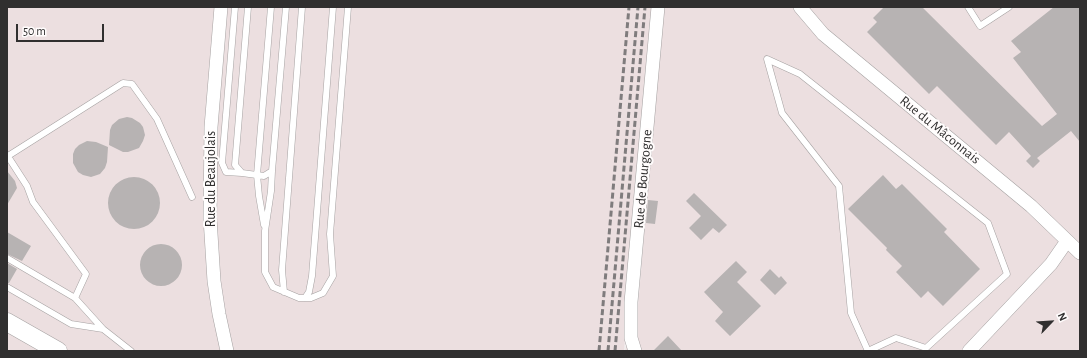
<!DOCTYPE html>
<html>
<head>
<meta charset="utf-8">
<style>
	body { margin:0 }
	#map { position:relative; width:1087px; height:358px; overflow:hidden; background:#f2eeef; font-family:"Alegreya Sans",sans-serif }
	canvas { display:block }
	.frame { position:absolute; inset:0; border:8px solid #302f2f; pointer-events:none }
	.north { position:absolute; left:1031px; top:302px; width:40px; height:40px; -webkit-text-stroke:3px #fffcfc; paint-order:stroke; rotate:65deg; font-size:11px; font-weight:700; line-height:16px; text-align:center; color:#302f2f }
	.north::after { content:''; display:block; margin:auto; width:14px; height:18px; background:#302f2f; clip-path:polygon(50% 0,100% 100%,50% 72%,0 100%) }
	.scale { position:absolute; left:16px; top:24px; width:88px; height:18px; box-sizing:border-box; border:2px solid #302f2f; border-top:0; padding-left:5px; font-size:12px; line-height:14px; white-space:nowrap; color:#302f2f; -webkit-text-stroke:3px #fffcfc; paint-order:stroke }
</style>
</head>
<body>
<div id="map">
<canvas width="1087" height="358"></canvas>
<div class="frame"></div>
<div class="north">N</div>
<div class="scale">50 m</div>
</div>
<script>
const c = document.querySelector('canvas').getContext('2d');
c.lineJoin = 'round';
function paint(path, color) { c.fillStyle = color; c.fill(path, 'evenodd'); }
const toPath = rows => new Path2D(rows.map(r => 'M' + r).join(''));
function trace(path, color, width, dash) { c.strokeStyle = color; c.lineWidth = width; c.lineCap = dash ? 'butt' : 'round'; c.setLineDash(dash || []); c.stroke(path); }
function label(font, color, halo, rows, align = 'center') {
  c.font = font + ' "Alegreya Sans",sans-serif'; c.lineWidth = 4; c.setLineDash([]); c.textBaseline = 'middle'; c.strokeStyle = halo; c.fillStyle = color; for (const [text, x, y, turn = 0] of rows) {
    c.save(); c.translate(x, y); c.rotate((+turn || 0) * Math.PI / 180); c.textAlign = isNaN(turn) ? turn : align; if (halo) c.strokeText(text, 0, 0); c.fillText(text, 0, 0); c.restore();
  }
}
paint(toPath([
	[7,7,652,7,624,351,7,351],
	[664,7,1080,7,1080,351,625,351,638,305]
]), '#ecdfe0');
paint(toPath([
	[884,7,922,7,1042,126,1057,114,1013,58,1021,52,1011,41,1054,7,1080,7,1080,142,1071,131,1037,158,1040,161,1033,168,1026,161,1031,156,1009,132,996,145,937,86,929,94,867,32,877,22,873,18],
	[127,117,132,118,140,123,143,127,145,135,143,141,139,148,128,152,123,152,109,145,110,130,112,125,119,119],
	[87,141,96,142,108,147,107,162,105,168,100,174,91,177,83,175,78,172,73,163,73,154,75,149,79,145],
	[7,171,15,181,17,188,7,205],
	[883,175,896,189,902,184,947,229,944,232,980,269,943,306,928,291,921,298,896,272,902,266,886,250,887,248,848,209],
	'108 203a26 26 0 1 1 52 0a26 26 0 1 1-52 0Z',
	[694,193,727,225,719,233,713,228,701,240,689,228,701,216,686,201],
	[648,200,658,201,655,224,646,223],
	[7,232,31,246,22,261,7,254],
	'140 265a21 21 0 1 1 42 0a21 21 0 1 1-42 0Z',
	[736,261,747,272,737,282,761,306,730,336,715,321,723,312,704,292],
	[7,263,17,269,9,283,7,283],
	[770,269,779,278,781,276,787,283,775,295,760,280],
	[668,336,682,351,653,351]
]), '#b7b3b3');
const lane = toPath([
	[235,7,222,163,226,172,242,173],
	[248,7,235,165,242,173,264,176,272,171,286,7],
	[968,7,980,26,1009,7],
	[7,155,27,186,33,202,86,274,75,298],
	[8,156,123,83,132,84,157,119,192,197],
	[272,171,271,191,265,231,265,272,273,287,299,298,311,298,323,293,333,276,330,234,348,7],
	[264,225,259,196,257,175,271,7],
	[7,258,75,298,103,329],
	[7,287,71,324,103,329,131,351],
	[284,292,282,270,302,7],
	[305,298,309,292,312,276,333,7],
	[867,351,868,351,896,338,926,348,1007,274,988,223,800,74,767,59,782,113,839,186,851,313,868,351]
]);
const street = toPath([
	[221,7,211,127,210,218,214,281,219,314,227,351],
	[800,7,823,34,1031,206,1080,253],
	[635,351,631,338,631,302,658,7],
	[969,351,1051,264,1067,241]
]);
const secondary = toPath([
	[7,322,58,351]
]);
trace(lane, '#a6a2a2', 7);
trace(street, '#a6a2a2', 14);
trace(secondary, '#a6a2a2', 19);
trace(lane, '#fff', 6);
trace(street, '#fff', 13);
trace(secondary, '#fff', 18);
trace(toPath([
	[599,351,629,7],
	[608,351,638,7],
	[615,351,645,7]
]), '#7f7c7d', 3, [6, 3]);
label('14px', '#302f2f', '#fffcfc', [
	["Rue du Mâconnais",940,130,39],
	["Rue du Beaujolais",211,179,-90],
	["Rue de Bourgogne",643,179,-85]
]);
</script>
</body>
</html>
